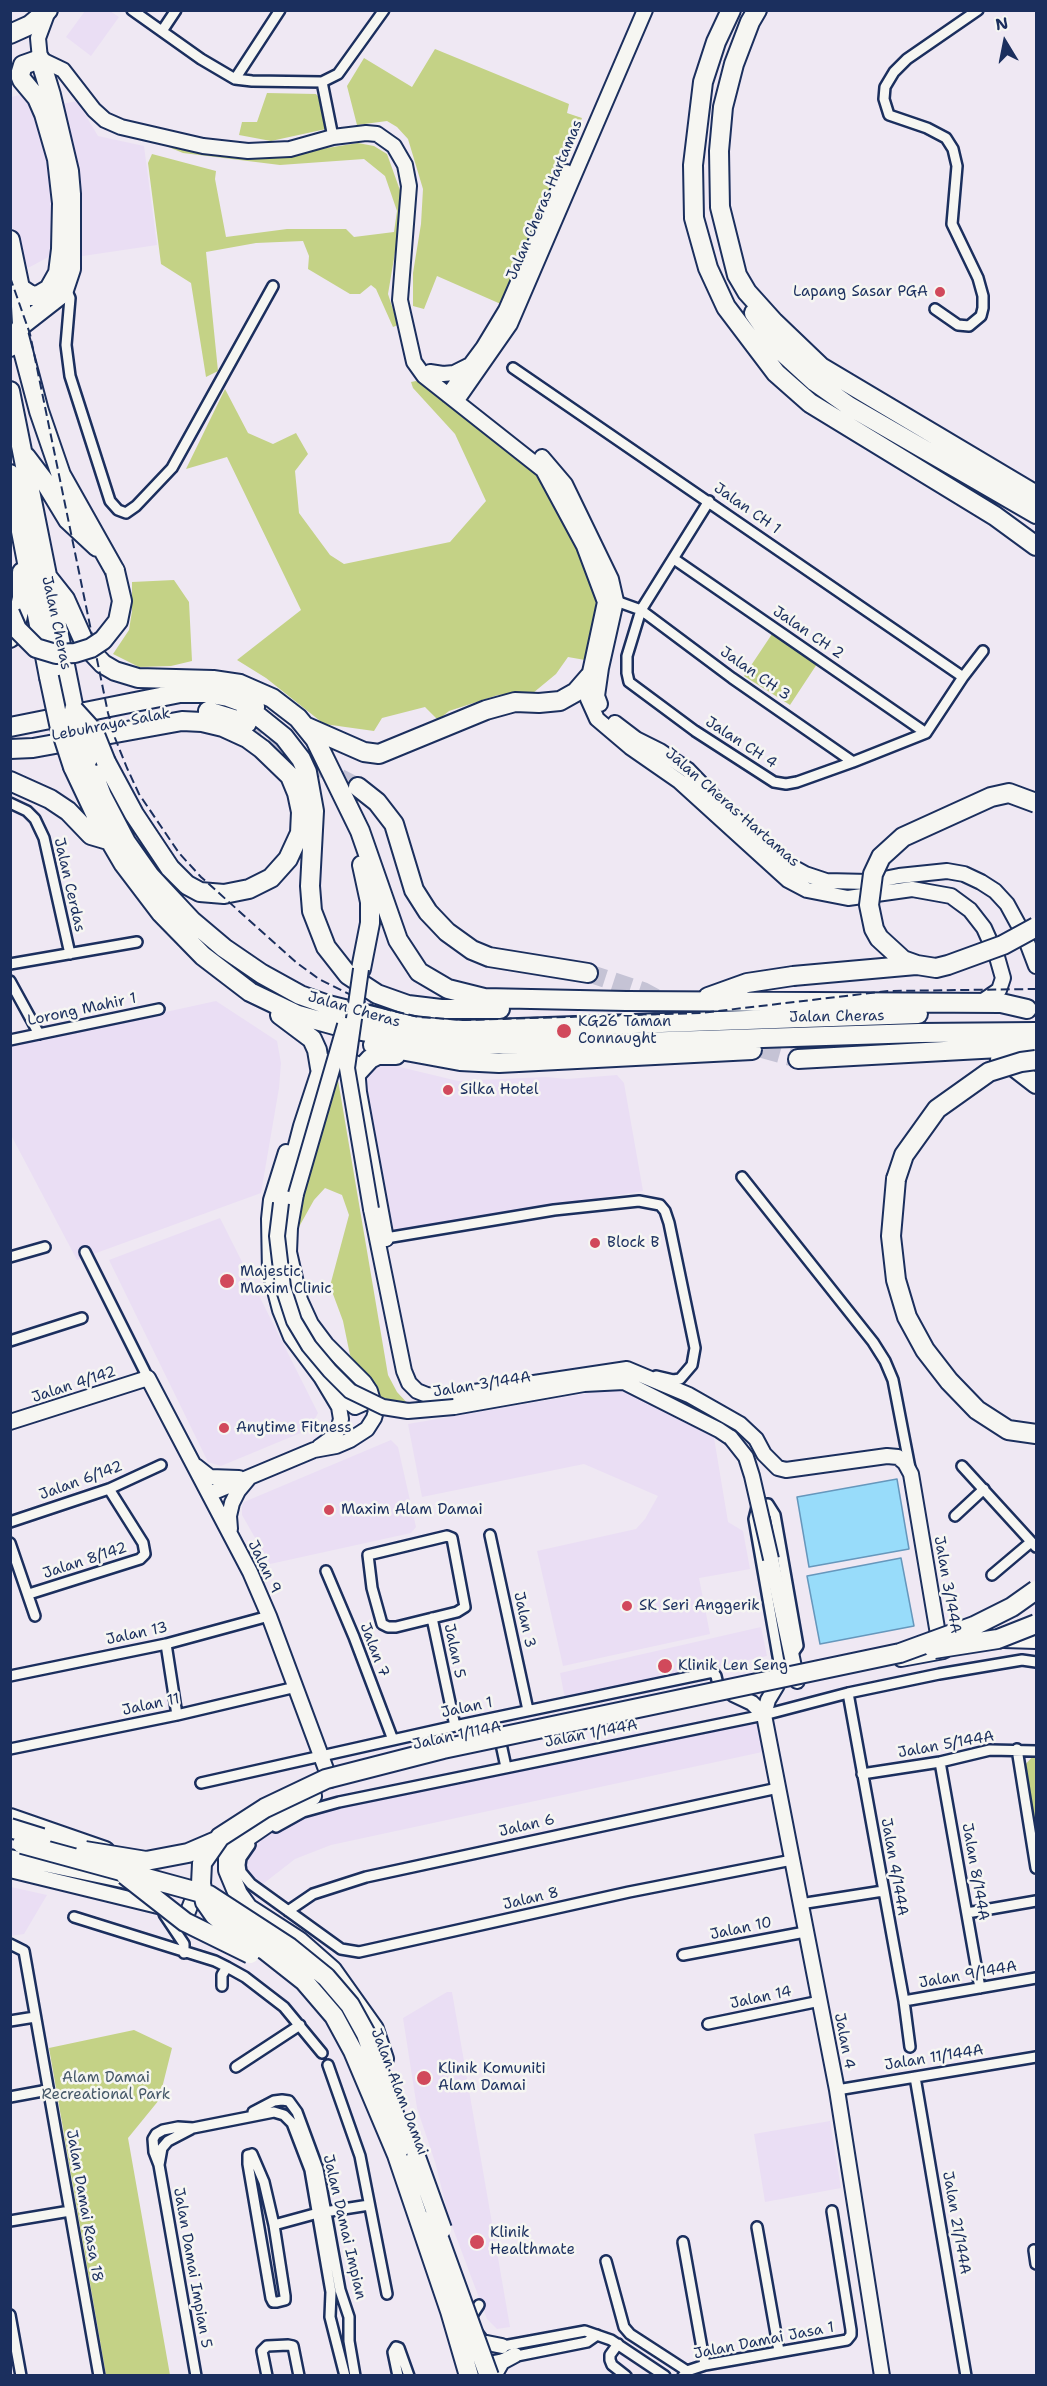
<!DOCTYPE html>
<html>
<head>
<meta charset="utf-8">
<style>
	body { margin:0 }
	#map { position:relative; width:1047px; height:2386px; overflow:hidden; background:#efe8f3; font-family:"Shantell Sans",sans-serif }
	canvas { display:block }
	.frame { position:absolute; inset:0; border:12px solid #1b2f5e; pointer-events:none }
	.north { position:absolute; left:975px; top:12px; width:60px; height:60px; -webkit-text-stroke:4px #f6f6f2; paint-order:stroke; rotate:350deg; font-size:16px; font-weight:700; line-height:24px; text-align:center; color:#1b2f5e }
	.north::after { content:''; display:block; margin:auto; width:21px; height:27px; background:#1b2f5e; clip-path:polygon(50% 0,100% 100%,50% 72%,0 100%) }
</style>
</head>
<body>
<div id="map">
<canvas width="1047" height="2386"></canvas>
<div class="frame"></div>
<div class="north">N</div>
</div>
<script>
const c = document.querySelector('canvas').getContext('2d');
c.lineJoin = 'round';
function paint(path, color) { c.fillStyle = color; c.fill(path, 'evenodd'); }
const toPath = rows => new Path2D(rows.map(r => 'M' + r).join(''));
function trace(path, color, width, dash) { c.strokeStyle = color; c.lineWidth = width; c.lineCap = dash ? 'butt' : 'round'; c.setLineDash(dash || []); c.stroke(path); }
function label(font, color, halo, rows, align = 'center') {
  c.font = font + ' "Shantell Sans",sans-serif'; c.lineWidth = 5; c.setLineDash([]); c.textBaseline = 'middle'; c.strokeStyle = halo; c.fillStyle = color; for (const [text, x, y, turn = 0] of rows) {
    c.save(); c.translate(x, y); c.rotate((+turn || 0) * Math.PI / 180); c.textAlign = isNaN(turn) ? turn : align; if (halo) c.strokeText(text, 0, 0); c.fillText(text, 0, 0); c.restore();
  }
}
paint(toPath([
	[85,11,110,11,119,17,91,56,66,37],
	[24,94,37,121,49,164,54,220,54,254,28,268,11,225,11,97],
	[77,101,98,136,144,146,157,245,76,257,62,104],
	[216,1001,277,1041,281,1063,279,1088,261,1193,77,1260,11,1135,10,1046],
	[379,1062,458,1081,546,1077,567,1079,617,1075,624,1083,643,1191,390,1233,363,1076],
	[220,1218,318,1413,310,1429,221,1466,208,1462,109,1260],
	[617,1388,713,1432,728,1522,743,1531,750,1569,699,1578,710,1634,563,1666,537,1551,636,1529,645,1519,658,1496,584,1464,422,1497,408,1424],
	[391,1440,398,1447,416,1527,411,1533,270,1564,242,1515,242,1506,244,1502],
	[761,1627,767,1656,565,1699,560,1673],
	[760,1719,767,1751,331,1845,295,1859,259,1887,247,1876,243,1864,246,1852,259,1840,304,1815,347,1803],
	[11,1887,47,1895,24,1934,11,1936],
	[447,1992,452,1992,510,2327,497,2329,487,2319,449,2218,435,2162,417,2108,403,2018],
	[830,2121,841,2188,765,2202,754,2134]
]), '#eadef4');
paint(toPath([
	[435,49,569,104,567,113,582,118,503,305,437,276,424,309,413,306,413,273,421,224,423,189,408,139,397,127,387,121,357,125,347,86,364,58,412,87],
	[267,93,316,94,320,99,326,129,271,141,239,135,242,122,257,122],
	[154,141,277,156,358,143,374,146,387,154,401,193,402,211,388,294,398,325,393,327,376,289,371,285,360,294,350,294,308,269,309,256,303,241,256,243,206,252,218,371,206,377,191,283,161,264,148,163,152,154,216,171,215,179,226,237,287,229,346,229,354,237,394,232,397,211,385,176,364,159,280,165,183,153],
	[416,381,459,406,527,459,550,489,597,587,595,615,585,660,568,657,556,674,533,693,498,695,449,711,438,720,425,707,382,718,374,731,324,724,266,678,237,660,301,610,227,457,186,469,225,389,248,433,273,444,296,433,308,454,295,471,299,513,330,555,344,564,450,542,486,501,455,434,413,388,411,382],
	[174,580,189,602,192,661,171,666,139,667,113,654,129,630,132,611,132,582],
	[772,634,817,664,790,705,744,676],
	[337,1074,388,1375,397,1392,410,1406,381,1402,372,1384,350,1355,343,1321,330,1286,349,1215,342,1195,325,1188,314,1200,295,1234,303,1191],
	[1035,1754,1036,1755,1036,1835,1022,1768],
	[134,2030,172,2048,159,2100,128,2138,170,2375,106,2375,49,2048]
]), '#c4d286');
const water = toPath([
	[897,1479,909,1549,809,1567,797,1497,897,1479],
	[901,1558,914,1626,820,1644,807,1576,901,1558]
]);
paint(water, '#98dcfa');
trace(water, '#6697bc', 1.5);
trace(toPath([
	[247,723,291,752,358,787],
	[588,973,643,991,707,1025],
	[737,1040,748,1045,798,1059]
]), '#c5c3d5', 18, [18, 9]);
const street = toPath([
	[132,10,201,59,235,79,252,81,322,82,338,74,384,10],
	[162,31,176,10],
	[235,79,280,10],
	[322,82,333,137],
	[66,289,70,298,66,345,70,376,110,501,118,510,126,513,136,506,172,468,273,286],
	[935,309,958,325,969,326,981,316,983,308,983,296,978,278,952,224,957,166,953,149,946,138,927,128,889,115,884,99,885,87,894,72,907,59,978,10],
	[513,368,963,677],
	[674,559,926,733],
	[611,602,616,601,641,610,709,501],
	[853,762,732,678,641,610,627,656,627,673,629,682,695,731,774,782,786,784,797,782,853,762,926,733,963,677,983,651],
	[10,803,27,811,35,819,44,838,70,954],
	[10,964,137,942],
	[10,981,39,1034],
	[10,1040,159,1009],
	[742,1177,873,1342,885,1361,893,1380,910,1468],
	[386,1238,554,1210,639,1201,660,1205,665,1211,669,1223,695,1348,692,1365,680,1379,673,1380,656,1376],
	[85,1252,148,1378],
	[10,1257,45,1247],
	[10,1341,82,1318],
	[962,1466,1036,1547],
	[955,1516,984,1489],
	[10,1522,109,1489,161,1465],
	[490,1535,528,1710],
	[447,1536,452,1538,465,1607,457,1612,396,1627,388,1627,382,1624,372,1588,368,1555,447,1536],
	[10,1543,35,1616],
	[326,1571,354,1637,393,1740],
	[992,1575,1031,1542],
	[29,1594,140,1559,145,1554,143,1543,109,1489],
	[432,1618,455,1726],
	[166,1644,177,1715],
	[10,1676,166,1644,269,1616],
	[782,1679,754,1519,757,1507,761,1505,768,1504,775,1515,798,1646,791,1656],
	[848,1693,904,2001,910,2047],
	[501,1744,506,1767],
	[10,1749,177,1715,296,1687],
	[1017,1749,1036,1868],
	[940,1762,980,1988],
	[862,1774,940,1762,990,1750,1036,1751],
	[201,1783,455,1726,713,1672,716,1676,720,1693],
	[276,1827,303,1812,339,1802,764,1715,848,1693,939,1674,1022,1660,1036,1662],
	[250,1845,241,1858,240,1865,241,1872,251,1884,341,1949,359,1952,629,1892,792,1860],
	[800,1904,883,1891],
	[288,1911,313,1894,366,1877,778,1788],
	[967,1913,1036,1901],
	[164,1914,184,1944,184,1953],
	[74,1917,215,1961,227,1967,245,1977,284,2007,322,2053],
	[10,1944,24,1951,99,2376],
	[683,1955,805,1932],
	[222,1986,222,1975,227,1967],
	[904,2001,1036,1978],
	[10,2021,35,2017],
	[708,2024,820,2001],
	[328,2065,360,2156,387,2294],
	[236,2067,300,2025],
	[915,2077,966,2376],
	[837,2090,1036,2057],
	[10,2097,48,2090],
	[253,2112,274,2101,282,2100,289,2101,297,2112,318,2169,340,2290,349,2317,349,2341,355,2376],
	[252,2154,264,2182,274,2225,285,2296,285,2300,277,2302,273,2302,271,2298,248,2164,248,2155,252,2154],
	[159,2165,162,2148,168,2141,191,2129],
	[10,2221,70,2211],
	[274,2225,318,2213,369,2205],
	[757,2227,779,2351],
	[683,2242,705,2365],
	[1034,2250,1036,2264],
	[606,2261,624,2327,630,2334,687,2371],
	[10,2315,21,2376],
	[469,2320,479,2305],
	[618,2344,610,2355,610,2360,612,2365,626,2376],
	[498,2347,585,2331,611,2340,665,2376],
	[467,2366,587,2342,597,2335],
	[196,2376,159,2165,154,2152,153,2139,156,2134,163,2130,178,2127,193,2128,274,2112,284,2115,292,2123,310,2170,331,2292,330,2317,345,2376],
	[267,2376,262,2351,267,2346,288,2345,293,2346,299,2376],
	[398,2376,393,2352,396,2347,399,2348,409,2376],
	[683,2376,687,2371,705,2365,847,2340,851,2335,851,2330,832,2211]
]);
const secondary = toPath([
	[48,11,38,38,40,59,63,70,94,110,105,120,121,127,203,146,248,151,290,149,333,137,366,133,377,134,394,146,405,165,409,186,400,300,414,362,424,376,543,470,584,546,605,602,589,677,588,699,597,719,630,747,679,781,788,880,807,890,848,898,912,889,951,896,970,910,984,928,997,957,1003,978,999,990,980,1003],
	[430,372,443,374,454,373,468,366],
	[448,395,483,348,506,310,566,172],
	[457,400,510,324,645,10],
	[542,457,565,484,611,579,616,601,601,668,597,696,600,704],
	[615,723,636,739,660,751,688,770,740,824,785,863,805,874,826,881,869,882,899,876,947,871,964,874,981,882,995,891,1007,904,1025,937,1036,966],
	[355,1063,357,1067,359,1092,386,1239],
	[286,1152,271,1200,269,1219,270,1272,280,1310,291,1337,321,1377,339,1407,341,1419,338,1430,333,1437,319,1447],
	[281,1203,301,1126,320,1068,327,1061],
	[371,1209,404,1371,409,1383,417,1391,427,1395,440,1396,461,1394,627,1369,689,1395,740,1424,756,1439,764,1454,778,1468,786,1470,887,1456,898,1457,905,1463,911,1474,940,1646],
	[336,1393,355,1407,364,1403,365,1398,362,1389],
	[454,1407,584,1384,624,1382,719,1430,731,1438],
	[10,1422,148,1378,250,1572,269,1616,330,1780],
	[196,1466,210,1477,239,1478],
	[209,1494,314,1450,336,1446,350,1440,367,1429,374,1418,376,1411,370,1391,364,1382,326,1344,311,1324,300,1300,289,1252,290,1228,296,1194],
	[230,1529,229,1516,232,1503,238,1491,248,1479],
	[771,1559,797,1681],
	[1004,1640,1036,1641],
	[901,1659,944,1651],
	[777,1685,768,1700,764,1715,837,2090,882,2376],
	[733,1694,752,1703,764,1715],
	[10,1857,126,1881],
	[10,1870,162,1907],
	[187,1914,199,1883],
	[475,2333,482,2342,502,2346],
	[494,2376,502,2362,515,2355]
]);
const highway = toPath([
	[731,10,716,42,703,82,693,165,694,218,708,268,726,307,776,373,810,403,995,516,1036,546],
	[757,10,750,22,734,64,723,107,719,151,720,207,737,275,747,292,774,322,821,367,1036,495],
	[10,34,30,25,48,10],
	[10,240,20,288,22,325],
	[754,313,779,349,815,382,849,406,1036,514],
	[18,332,39,411,61,475,115,571],
	[10,347,22,325,63,293,71,269,71,194,69,171,51,95,40,59,23,65,20,75,22,80,37,98,44,114,57,159,62,203,61,249,58,273,49,289,39,295,32,296,20,288],
	[10,391,74,710],
	[26,457,45,482,68,520,97,547],
	[10,474,49,677],
	[46,575,65,599,86,646,103,664,115,671,138,678,213,680,240,684,272,698,298,718,315,739,360,831,398,940,419,972,448,989,484,998,626,1001,1001,1003,1027,1009],
	[10,638,17,620,22,598,22,572],
	[243,704,284,737,301,759,307,772,314,811,310,886,312,911,326,947,348,975,377,994,408,1005,441,1009,500,1009],
	[208,711,247,723],
	[10,727,180,693,205,693,228,697,255,707],
	[307,727,364,752,379,754,486,710,515,702,539,703,560,701,576,692,589,677],
	[10,749,33,748,182,721,202,722,223,727,247,738,262,749,290,776,297,793,301,812,300,833,288,859,271,878,249,889,224,894,200,892,187,885,170,868,134,814,106,762],
	[88,759,102,796,126,842,150,876,192,921,224,948,262,974,300,995,328,1005,413,1026,462,1030,918,1014],
	[73,767,99,822,123,863,161,913,203,956,250,992,298,1015,345,1028,417,1041,450,1044,544,1045,919,1033,1036,1032],
	[10,781,50,799,68,811,91,835,108,840],
	[358,787,377,802,394,824,414,890,428,912,447,932,472,950,489,957,588,973],
	[361,969,370,923,370,902,362,865],
	[708,997,747,983,793,976],
	[280,1015,312,1039,317,1050,320,1068],
	[373,1045,460,1061,499,1063,752,1050],
	[798,1059,1036,1046],
	[1000,1060,1014,1067,1036,1084],
	[358,1072,370,1059,378,1055,396,1055],
	[896,1179,891,1236,896,1280,907,1317,925,1350,949,1381,977,1410,1008,1430,1036,1434],
	[312,1796,286,1810,241,1841,228,1858,228,1870,238,1894,248,1908,299,1941,332,1970,374,2029,384,2059],
	[10,1818,105,1851]
]);
trace(street, '#1b2f5e', 14);
trace(secondary, '#1b2f5e', 18);
trace(highway, '#1b2f5e', 22);
trace(street, '#f6f6f2', 9);
trace(secondary, '#f6f6f2', 14);
trace(highway, '#f6f6f2', 18);
trace(toPath([
	[10,277,30,334,108,713,115,738,127,768,139,794,179,853,201,877,297,963,319,979,369,1004,393,1011,419,1017,465,1020,701,1013,888,991,1036,989]
]), '#1b2f5e', 2, [9, 4.5]);
const secondaryBridge = toPath([
	[361,969,347,1068,371,1209],
	[296,1194,345,1025],
	[281,1203,277,1236,283,1287,294,1321,309,1346,330,1371,350,1391,383,1407,408,1411,454,1407],
	[731,1438,746,1457,752,1476,771,1559]
]);
const highwayBridge = toPath([
	[10,613,17,629,36,648,56,654,75,653,91,648,103,640,118,621,122,601,115,571],
	[49,677,59,724,73,767],
	[74,710,94,732,106,762],
	[75,715,88,759],
	[1036,803,1009,793,991,797,903,837,881,857,873,874,869,905,874,929,879,938,903,960,917,965,936,968,948,965,1003,945,1036,927],
	[793,976,916,965],
	[896,1179,904,1155,937,1109,989,1072,1021,1062,1036,1060],
	[934,1649,998,1639,1036,1624],
	[10,1828,42,1838],
	[22,1844,209,1895,289,1947,326,1977,350,2005,366,2034,405,2145],
	[85,1851,146,1861,188,1853,216,1841],
	[125,1875,185,1922,250,1954],
	[416,2157,442,2229],
	[432,2219,489,2376],
	[469,2376,450,2311,397,2155,353,2051,334,2016,304,1981,266,1951,231,1929,214,1915,205,1902,201,1884,202,1863,220,1837,265,1808,326,1779,443,1749,900,1653,974,1626,1012,1607,1036,1590]
]);
trace(secondaryBridge, '#1b2f5e', 18, []);
trace(highwayBridge, '#1b2f5e', 22, []);
trace(secondaryBridge, '#f6f6f2', 14);
trace(highwayBridge, '#f6f6f2', 18);
for (const [x, y, r, color] of [
	[940,292,6,"#d1495b"],
	[564,1031,8,"#d1495b"],
	[448,1090,6,"#d1495b"],
	[595,1243,6,"#d1495b"],
	[227,1281,8,"#d1495b"],
	[224,1428,6,"#d1495b"],
	[329,1510,6,"#d1495b"],
	[627,1606,6,"#d1495b"],
	[665,1666,8,"#d1495b"],
	[424,2078,8,"#d1495b"],
	[477,2242,8,"#d1495b"]
]) { const dot = new Path2D(); dot.arc(x, y, r, 0, 2 * Math.PI); c.fillStyle = color; c.fill(dot); trace(dot, '#f6f6f2', 2); }
label('15px', '#1b2f5e', '#f6f6f2', [
	["Jalan Cheras Hartamas",545,200,-67],
	["Jalan CH 1",747,509,35],
	["Jalan Cheras",56,623,78],
	["Jalan CH 2",808,633,34],
	["Jalan CH 3",755,674,35],
	["Lebuhraya Salak",111,725,-11],
	["Jalan CH 4",741,743,33],
	["Jalan Cheras Hartamas",732,808,41],
	["Jalan Cerdas",69,885,77],
	["Lorong Mahir 1",82,1010,-12],
	["Jalan Cheras",354,1010,16],
	["Jalan Cheras",837,1017,-1],
	["Jalan 4/142",74,1385,-18],
	["Jalan 3/144A",482,1385,-9],
	["Jalan 6/142",81,1481,-20],
	["Jalan 8/142",85,1561,-18],
	["Jalan 9",264,1567,64],
	["Jalan 3/144A",947,1585,80],
	["Jalan 3",524,1620,78],
	["Jalan 13",137,1634,-12],
	["Jalan 7",374,1650,69],
	["Jalan 5",454,1651,78],
	["Jalan 11",151,1705,-12],
	["Jalan 1",467,1708,-12],
	["Jalan 1/144A",591,1734,-11],
	["Jalan 1/114A",457,1736,-12],
	["Jalan 5/144A",946,1745,-10],
	["Jalan 6",527,1826,-13],
	["Jalan 4/144A",894,1867,80],
	["Jalan 8/144A",975,1872,80],
	["Jalan 8",531,1899,-13],
	["Jalan 10",741,1929,-12],
	["Jalan 9/144A",968,1975,-10],
	["Jalan 14",761,1998,-12],
	["Jalan 4",844,2041,79],
	["Jalan 11/144A",934,2058,-9],
	["Jalan Alam Damai",399,2092,69],
	["Jalan Damai Rasa 18",84,2206,80],
	["Jalan 21/144A",956,2223,80],
	["Jalan Damai Impian",344,2227,77],
	["Jalan Damai Impian 5",192,2268,80],
	["Jalan Damai Jasa 1",764,2341,-11]
]);
label('15px', '#1b2f5e', '#f6f6f2', [
	["Lapang Sasar PGA",928,292,"right"],
	["KG26 Taman",578,1022],
	["Connaught",578,1039],
	["Silka Hotel",460,1090],
	["Block B",607,1243],
	["Majestic",240,1272],
	["Maxim Clinic",240,1289],
	["Anytime Fitness",236,1428],
	["Maxim Alam Damai",341,1510],
	["SK Seri Anggerik",639,1606],
	["Klinik Len Seng",678,1666],
	["Klinik Komuniti",438,2069],
	["Alam Damai",438,2086],
	["Klinik",490,2233],
	["Healthmate",490,2250]
], 'left');
label('15px', '#455868', '#f6f6f2', [
	["Alam Damai",106,2078],
	["Recreational Park",106,2095]
]);
</script>
</body>
</html>
